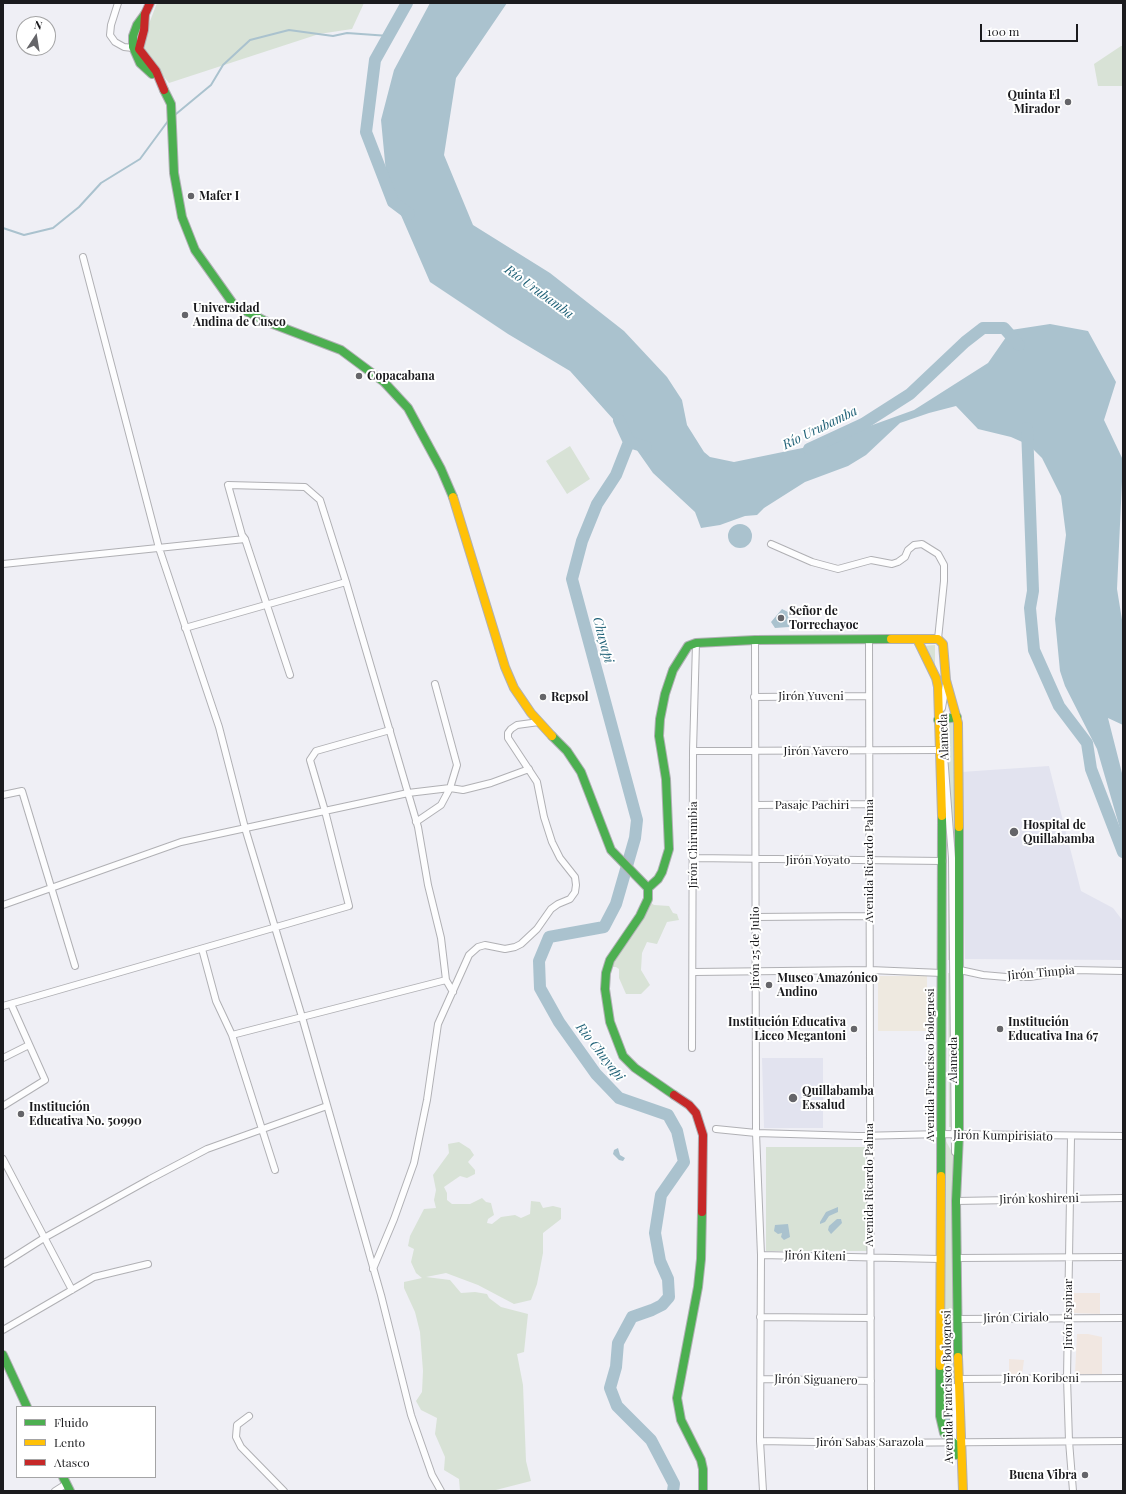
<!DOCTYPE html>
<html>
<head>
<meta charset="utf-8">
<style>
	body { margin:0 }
	#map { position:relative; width:1126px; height:1494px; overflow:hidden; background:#efeff5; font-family:"Playfair Display",serif }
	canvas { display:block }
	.frame { position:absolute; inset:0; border:4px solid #1b1b1e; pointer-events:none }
	.legend { position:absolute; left:16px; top:1406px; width:140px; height:72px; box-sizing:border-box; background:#fff; border:1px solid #a4a4a5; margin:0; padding:5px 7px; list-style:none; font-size:12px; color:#1b1b1e }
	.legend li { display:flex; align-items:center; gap:8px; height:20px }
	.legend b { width:20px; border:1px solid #a4a4a5 }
	.north { position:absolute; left:16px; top:16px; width:40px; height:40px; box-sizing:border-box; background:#fff; border:1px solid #a4a4a5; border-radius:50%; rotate:12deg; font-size:11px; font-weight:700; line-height:16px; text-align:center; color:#1b1b1e }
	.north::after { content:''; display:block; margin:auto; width:14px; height:18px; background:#656569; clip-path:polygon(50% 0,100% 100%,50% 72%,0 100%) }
	.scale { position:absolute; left:980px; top:24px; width:98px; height:18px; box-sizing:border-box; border:2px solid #1b1b1e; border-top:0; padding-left:5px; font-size:12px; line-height:14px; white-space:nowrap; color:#1b1b1e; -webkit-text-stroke:3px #fff; paint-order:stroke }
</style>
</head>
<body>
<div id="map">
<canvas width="1126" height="1494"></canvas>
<div class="frame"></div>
<ul class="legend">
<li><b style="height:5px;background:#4caf50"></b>Fluido</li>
<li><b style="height:5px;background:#ffc107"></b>Lento</li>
<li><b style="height:5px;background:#c62828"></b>Atasco</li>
</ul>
<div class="north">N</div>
<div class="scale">100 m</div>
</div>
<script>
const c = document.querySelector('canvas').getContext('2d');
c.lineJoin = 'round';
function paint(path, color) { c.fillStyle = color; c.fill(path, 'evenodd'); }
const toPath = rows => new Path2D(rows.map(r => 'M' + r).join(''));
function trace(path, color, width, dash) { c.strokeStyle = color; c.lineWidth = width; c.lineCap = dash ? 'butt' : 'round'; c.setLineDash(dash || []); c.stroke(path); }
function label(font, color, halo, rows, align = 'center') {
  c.font = font + ' "Playfair Display",serif'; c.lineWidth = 4; c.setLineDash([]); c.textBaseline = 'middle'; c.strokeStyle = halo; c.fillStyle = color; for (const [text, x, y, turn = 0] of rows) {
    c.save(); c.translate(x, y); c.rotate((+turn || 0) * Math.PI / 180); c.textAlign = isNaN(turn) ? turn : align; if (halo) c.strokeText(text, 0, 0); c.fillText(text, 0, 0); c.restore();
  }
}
paint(toPath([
	[878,976,927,976,927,1031,878,1031]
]), '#eee9e0');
paint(toPath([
	[1049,766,1081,891,1113,908,1123,921,1123,960,965,959,961,772],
	[762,1058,823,1058,823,1128,764,1128]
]), '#e2e3ef');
paint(toPath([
	[1073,1293,1100,1293,1100,1314,1071,1313],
	[1077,1334,1088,1334,1102,1337,1102,1374,1075,1374],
	[1009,1359,1024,1360,1022,1375,1009,1376]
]), '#f1e7e1');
paint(toPath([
	[157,3,364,3,352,29,319,34,169,83,140,47],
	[1121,46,1123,46,1123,86,1098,86,1094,64],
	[570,446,590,479,567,494,546,461],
	[935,645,935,669,922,646],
	[958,720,959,960,948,960,948,722],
	[648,901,654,905,669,906,673,913,677,914,679,920,667,922,657,944,647,942,642,953,641,970,650,985,641,994,626,994,619,978,619,969,616,967,609,967],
	[948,973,958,973,959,1127,949,1127],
	[946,1141,955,1158,958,1407,953,1412,948,1408,939,1203,940,1151],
	[459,1142,470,1149,474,1155,468,1162,475,1170,475,1174,467,1178,460,1176,444,1187,447,1193,447,1200,452,1204,470,1204,482,1198,486,1202,491,1203,494,1215,488,1219,487,1223,492,1224,501,1217,515,1215,521,1218,530,1214,531,1201,540,1202,543,1208,553,1206,561,1208,561,1219,543,1233,543,1253,537,1284,531,1300,514,1304,478,1285,446,1273,426,1277,450,1280,461,1293,475,1292,487,1294,489,1298,501,1307,528,1314,524,1352,517,1354,523,1385,526,1461,531,1481,492,1491,460,1491,459,1479,444,1470,445,1457,435,1434,437,1418,421,1410,416,1401,422,1392,423,1371,420,1332,415,1312,404,1288,404,1282,422,1278,416,1273,411,1262,414,1249,408,1246,410,1236,424,1209,436,1208,434,1200,436,1190,433,1175,449,1153,448,1144],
	[766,1147,865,1147,868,1251,766,1251]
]), '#d8e2d6');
paint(toPath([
	[430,3,507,3,456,78,444,155,473,225,550,273,624,331,667,377,682,400,687,425,704,452,710,457,734,462,817,445,914,410,988,363,1011,330,1050,324,1088,331,1116,382,1104,420,1123,460,1117,589,1123,626,1123,725,1108,718,1123,777,1123,839,1097,749,1065,686,1060,671,1055,619,1066,535,1061,496,1042,458,1029,445,1011,437,978,429,956,406,929,413,900,423,866,455,848,466,805,482,764,508,757,515,745,516,720,525,701,528,695,512,653,473,622,429,570,371,508,334,430,282,387,183,381,120,394,70],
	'728 536a12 12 0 1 1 24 0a12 12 0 1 1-24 0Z',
	[782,609,788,612,789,627,775,628,771,622],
	[618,1148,620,1155,625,1158,623,1161,619,1160,613,1154,614,1150],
	[838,1207,838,1212,829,1216,825,1222,820,1224,820,1222,826,1212],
	[837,1219,841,1219,842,1223,831,1234,828,1230,829,1226],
	[788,1224,790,1237,784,1240,781,1237,782,1233,778,1234,774,1231,775,1225],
	[946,1413,952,1417,951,1427,949,1428,947,1428,944,1414]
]), '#aac2ce');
trace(toPath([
	[176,114,211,85,223,65,250,40,289,30,333,36,347,33,389,36],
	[3,228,24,235,53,228,79,207,101,183,140,159,168,121]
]), '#aac2ce', 2);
trace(toPath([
	[407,3,375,60,366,132,393,202,409,214],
	[619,420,629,442,646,447],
	[1027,428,1033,591,1030,608,1034,650,1059,706,1087,743,1091,769,1123,852],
	[629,442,616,475,597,504,582,541,572,579,637,820,635,838,616,904,604,927,549,937,539,961,540,988,559,1022,596,1074,619,1098,668,1115,677,1131,684,1162,661,1195,655,1233,660,1261,668,1279,669,1297,662,1305,652,1310,632,1317,618,1343,616,1367,610,1388,617,1406,651,1440,674,1484,673,1491],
	[809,449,863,424,910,394,965,342,983,328,1004,328,1019,345]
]), '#aac2ce', 12);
const street = toPath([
	[118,3,111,25,110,35,115,42,124,47,133,48],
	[83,257,159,548,219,727,245,828,302,1017,381,1295,411,1415,432,1475,441,1491],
	[245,539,242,535,228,485,305,487,320,500,346,582,408,793,418,827,428,885,441,938,446,980,453,992],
	[771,544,812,562,838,569,871,560,892,564,898,562,905,557,908,550,914,545,922,544,938,554,944,565,944,581,938,639],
	[3,564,245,539,290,675],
	[185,628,346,582],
	[869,639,871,1491],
	[755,640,756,1133,761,1255,760,1441,763,1491],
	[754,697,869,696],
	[942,708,946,684],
	[693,751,939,750],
	[944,755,952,858,955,1152],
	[3,795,22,791,75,966],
	[756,805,869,804],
	[416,822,441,805,450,788,457,765,435,684],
	[692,858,943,861],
	[3,905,181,842,408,793,450,788,463,790,491,783,529,769],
	[755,917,870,916],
	[202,949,216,1001,232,1035,275,1170],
	[960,970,983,975,1006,977,1030,977,1074,970,1123,971],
	[694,972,870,970,942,973],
	[3,1006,349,906,325,811,310,760,316,751,390,730],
	[232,1035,446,980],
	[692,1048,693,751,696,643],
	[3,1058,29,1045],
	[3,1106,45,1080,11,1004],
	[716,1129,756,1133,858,1136,942,1134,1123,1136],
	[1071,1137,1067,1378,1069,1441,1073,1491],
	[3,1159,72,1290],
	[956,1201,1123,1198],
	[761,1255,940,1259],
	[957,1258,1123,1257],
	[3,1264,44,1238,150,1179,207,1149,327,1106],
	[373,1269,394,1219,414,1163,427,1100,438,1024,469,955,478,947,485,945,505,949,515,947,521,944,537,929,551,909,558,904,570,899,575,892,576,885,575,877,560,858,552,842,544,817,537,782,508,738,508,733,511,729,517,725,539,722],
	[760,1317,871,1318],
	[958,1319,1123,1318],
	[3,1330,94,1277,148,1264],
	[761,1379,871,1381],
	[958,1379,1123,1378],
	[249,1416,237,1425,236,1437,241,1447,284,1491],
	[760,1441,871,1443,1123,1441],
	[953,1441,954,1387],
	[55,1491,66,1484]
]);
const fast = toPath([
	[145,14,137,25,133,36,133,47,140,63,152,74],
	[164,90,171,104,174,173,182,217,195,250,234,305,265,321,341,350,384,382,408,408,441,469,453,497],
	[938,720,957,717],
	[552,736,567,751,581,772,611,850,648,888,648,899,640,916,610,960,606,973,605,989,610,1022,623,1056,635,1068,674,1095],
	[648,888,658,879,662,872,669,849,666,779,659,736,660,719,665,694,673,670,688,646,696,643,755,640,891,639],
	[941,1176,942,816],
	[702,1212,701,1259,698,1287,677,1398,681,1420,701,1460,703,1469,703,1491],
	[3,1355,27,1407],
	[958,1357,956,1201,959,1135,959,827],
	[940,1366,940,1416,944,1433,955,1444,956,1455],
	[63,1477,70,1491]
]);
const slow = toPath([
	[453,497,505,667,514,688,531,713,552,736],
	[891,639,938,639,943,644,946,680,958,723,959,827],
	[917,639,936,678,938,687,942,816],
	[958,1357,963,1491],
	[940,1366,941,1176]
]);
const jam = toPath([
	[150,3,145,14,144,30,139,49,156,71,164,90],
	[674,1095,689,1105,696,1113,703,1135,702,1212]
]);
trace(street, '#b0b0b4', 8);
trace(fast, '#b0b0b4', 10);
trace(slow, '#b0b0b4', 10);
trace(jam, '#b0b0b4', 10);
trace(street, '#fdfdfe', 6);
trace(fast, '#4caf50', 8);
trace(slow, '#ffc107', 8);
trace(jam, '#c62828', 8);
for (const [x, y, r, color] of [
	[1068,102,4,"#656569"],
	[191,196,4,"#656569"],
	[185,315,4,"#656569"],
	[359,376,4,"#656569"],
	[781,618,4,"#656569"],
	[543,697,4,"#656569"],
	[1014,832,5,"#656569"],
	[769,985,4,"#656569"],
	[854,1029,4,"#656569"],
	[1000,1029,4,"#656569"],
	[793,1098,5,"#656569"],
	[21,1114,4,"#656569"],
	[1085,1475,4,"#656569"]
]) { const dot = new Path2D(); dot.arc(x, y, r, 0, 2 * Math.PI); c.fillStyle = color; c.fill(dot); trace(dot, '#fff', 1.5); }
label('bold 12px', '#1b1b1e', '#fff', [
	["Quinta El",1060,95,"right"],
	["Mirador",1060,109,"right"],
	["Mafer I",199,196],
	["Universidad",193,308],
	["Andina de Cusco",193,322],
	["Copacabana",367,376],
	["Señor de",789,611],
	["Torrechayoc",789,625],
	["Repsol",551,697],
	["Hospital de",1023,825],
	["Quillabamba",1023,839],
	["Museo Amazónico",777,978],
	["Andino",777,992],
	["Institución Educativa",846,1022,"right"],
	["Liceo Megantoni",846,1036,"right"],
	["Institución",1008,1022],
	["Educativa Ina 67",1008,1036],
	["Quillabamba",802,1091],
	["Essalud",802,1105],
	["Institución",29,1107],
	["Educativa No. 50990",29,1121],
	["Buena Vibra",1077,1475,"right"]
], 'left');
label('12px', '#1b1b1e', '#fff', [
	["Jirón Yuveni",811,696],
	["Alameda",944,737,-92],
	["Jirón Yavero",816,751],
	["Pasaje Pachiri",812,805],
	["Jirón Chirumbia",693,845,-90],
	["Jirón Yoyato",818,860],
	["Avenida Ricardo Palma",869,861,-90],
	["Jirón 25 de Julio",755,948,-90],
	["Jirón Timpia",1041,973,-5],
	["Alameda",953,1060,-90],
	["Avenida Francisco Bolognesi",930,1065,-90],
	["Jirón Kumpirisiato",1003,1136,1],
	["Avenida Ricardo Palma",869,1185,-90],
	["Jirón koshireni",1039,1199,-1],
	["Jirón Kiteni",815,1256,1],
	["Jirón Espinar",1068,1314,-90],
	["Jirón Cirialo",1016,1318,-1],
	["Jirón Koribeni",1041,1378],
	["Jirón Siguanero",816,1380,1],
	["Avenida Francisco Bolognesi",948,1387,-91],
	["Jirón Sabas Sarazola",870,1442]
]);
label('italic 13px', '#1e6076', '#fff', [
	["Río Urubamba",539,292,36],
	["Río Urubamba",820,428,-26],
	["Chuyapi",603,640,75],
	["Rio Chuyapi",600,1052,52]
]);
</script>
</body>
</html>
